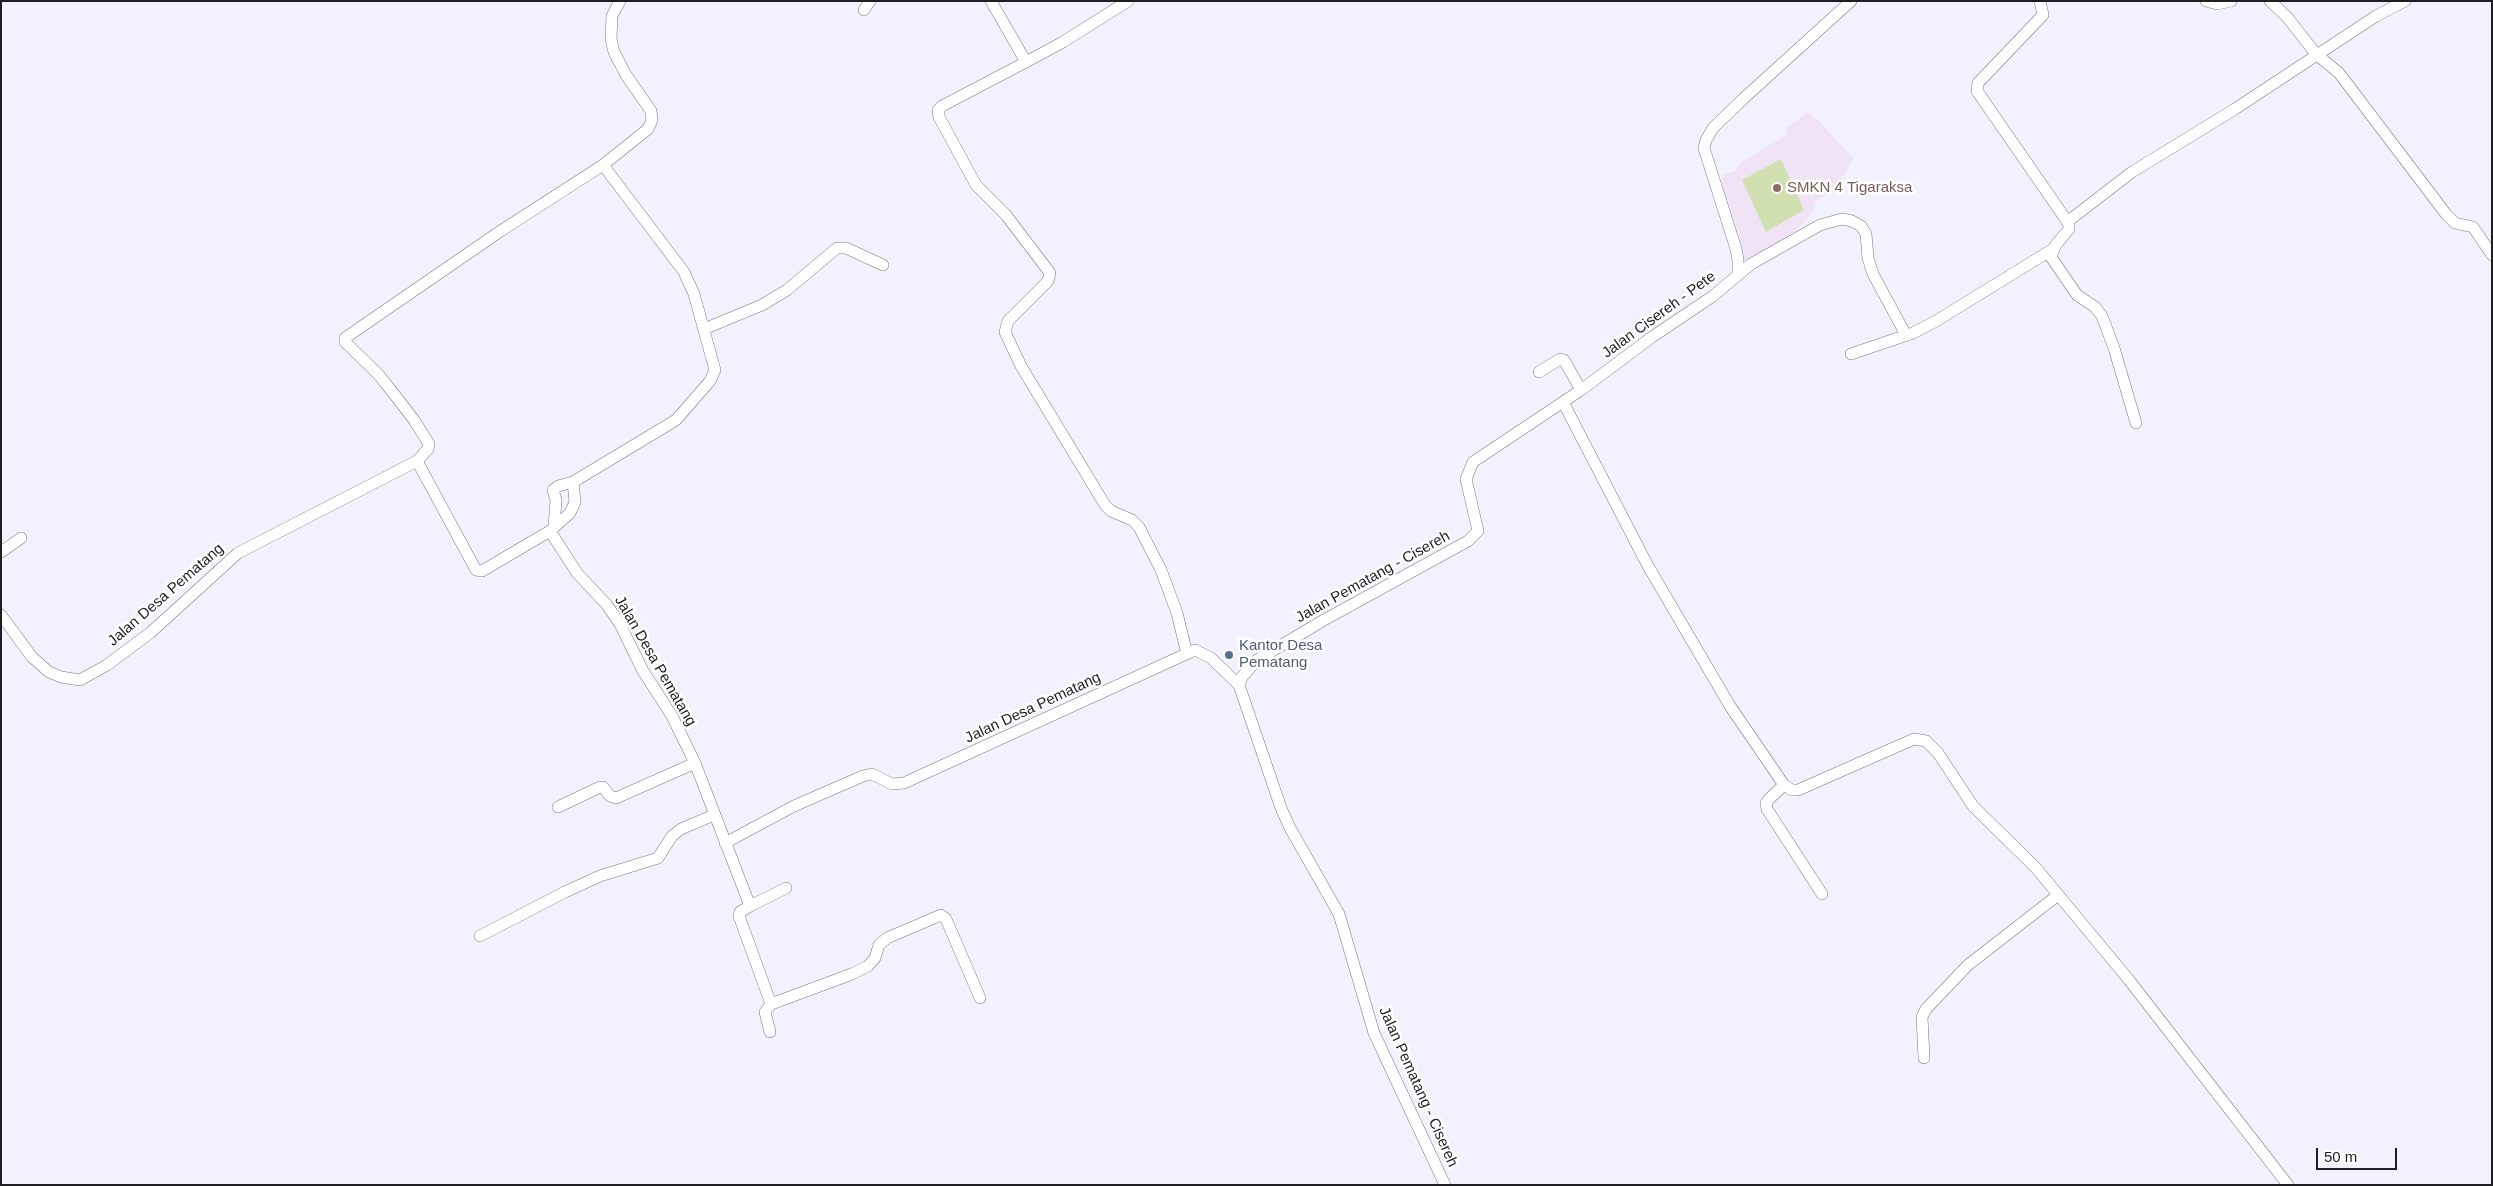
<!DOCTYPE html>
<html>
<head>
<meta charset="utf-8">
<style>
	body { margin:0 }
	#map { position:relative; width:2493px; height:1186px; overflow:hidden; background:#f1f2fd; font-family:Arial,sans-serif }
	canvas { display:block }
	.frame { position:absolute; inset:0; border:2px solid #1e1e23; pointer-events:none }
	.scale { position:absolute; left:2316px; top:1148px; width:81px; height:22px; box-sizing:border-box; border:2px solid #1e1e23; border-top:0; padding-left:6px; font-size:15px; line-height:18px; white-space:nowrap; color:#1e1e23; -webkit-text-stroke:4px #fff; paint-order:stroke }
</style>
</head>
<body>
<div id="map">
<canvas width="2493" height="1186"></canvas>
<div class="frame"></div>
<div class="scale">50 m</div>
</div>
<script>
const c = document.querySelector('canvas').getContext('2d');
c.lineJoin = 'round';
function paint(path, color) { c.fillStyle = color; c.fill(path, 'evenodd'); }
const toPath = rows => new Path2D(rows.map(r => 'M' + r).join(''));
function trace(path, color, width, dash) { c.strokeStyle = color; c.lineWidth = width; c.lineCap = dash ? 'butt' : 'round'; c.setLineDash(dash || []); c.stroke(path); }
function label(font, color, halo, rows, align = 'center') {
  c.font = font + ' Arial,sans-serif'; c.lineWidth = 5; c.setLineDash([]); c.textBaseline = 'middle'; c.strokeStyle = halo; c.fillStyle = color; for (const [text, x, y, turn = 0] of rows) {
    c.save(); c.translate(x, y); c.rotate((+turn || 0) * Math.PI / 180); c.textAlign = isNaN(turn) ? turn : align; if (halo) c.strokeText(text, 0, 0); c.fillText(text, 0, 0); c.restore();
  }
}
paint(toPath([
	[1808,112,1819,121,1854,159,1835,189,1814,203,1815,209,1799,228,1771,251,1746,265,1737,248,1721,187,1723,174,1735,171,1742,162,1788,134,1786,128]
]), '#f1e3f6');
paint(toPath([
	[1781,159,1804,210,1766,232,1742,180]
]), '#d1e0b0');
const street = toPath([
	[991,1,1026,62,942,106,938,110,939,117,976,185,1006,215,1050,273,1048,281,1008,321,1005,332,1021,366,1105,505,1111,511,1132,520,1139,527,1161,570,1177,613,1187,654],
	[2040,1,2043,15,1978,83,1977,91,2069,224,2069,229,2055,246,2051,257,2077,295,2095,307,2102,316,2114,348,2136,423],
	[2206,1,2217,4,2231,1],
	[2270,1,2287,17,2316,54,2339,73,2446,214,2455,223,2473,227,2492,255],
	[864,10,870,1],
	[1026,62,1063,42,1128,1],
	[2067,222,2132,172,2235,109,2376,16,2405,1],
	[1738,275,1751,264,1820,225,1842,219,1852,221,1861,226,1866,234,1868,258,1873,274,1906,335],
	[704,329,762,305,787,290,837,248,846,248,883,265],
	[1851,354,1913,333,1936,321,2053,249],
	[1539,372,1560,359,1564,360,1581,390],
	[1563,402,1648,566,1730,706,1784,785,1792,790,1798,790,1914,739,1926,741,1938,753,1973,806,2036,868,2129,980,2288,1185],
	[417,461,476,570,482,571,550,531,577,573,607,605,620,624,643,671,672,716,695,763,750,906],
	[554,527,556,500,553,490,558,486,573,482],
	[550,531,570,513,575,502,573,482,676,420,710,381,715,370,694,294,684,272,603,165],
	[1,552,21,538],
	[1,615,32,657,49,672,61,677,80,680,107,665,150,633,238,553,417,461,428,449,429,444,414,420,394,394,378,374,345,342,345,338,502,230,603,165,648,129,652,120,651,111,626,75,614,52,611,39,612,16,620,1],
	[1784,785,1769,799,1766,803,1767,809,1822,894],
	[558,807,600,787,603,787,610,796,616,798,695,763],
	[725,843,794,806,863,776,872,774,892,784,904,783,1195,650,1211,658,1239,685],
	[480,936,565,892,600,876,658,858,672,836,681,829,714,815],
	[771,1004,852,974,868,966,875,958,879,945,887,938,941,915,946,919,980,998],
	[770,1032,765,1012,771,1004,739,916,740,912,750,906,786,888],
	[1924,1058,1922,1017,1926,1009,1968,965,2058,895],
	[1445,1185,1374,1033,1339,914,1290,828,1281,808,1239,685,1242,677,1257,660,1324,620,1468,541,1478,531,1466,479,1473,462,1581,390,1652,337,1713,296,1738,275,1738,260,1736,249,1704,148,1706,140,1713,128,1743,99,1851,1]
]);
trace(street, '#787882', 12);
trace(street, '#fff', 11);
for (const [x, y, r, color] of [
	[1777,188,5,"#8d6e63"],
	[1229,655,5,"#5c6f8a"]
]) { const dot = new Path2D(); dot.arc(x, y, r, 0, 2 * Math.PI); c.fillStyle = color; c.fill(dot); trace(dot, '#fff', 2); }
label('15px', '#785e54', '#fff', [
	["SMKN 4 Tigaraksa",1787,188]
], 'left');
label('15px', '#1e1e23', '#fff', [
	["Jalan Cisereh - Pete",1659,315,-36],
	["Jalan Pematang - Cisereh",1373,577,-29],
	["Jalan Desa Pematang",166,595,-41],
	["Jalan Desa Pematang",655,661,60],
	["Jalan Desa Pematang",1033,708,-25],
	["Jalan Pematang - Cisereh",1418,1087,66]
]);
label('15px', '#4e5e75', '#fff', [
	["Kantor Desa",1239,646],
	["Pematang",1239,663]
], 'left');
</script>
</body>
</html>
